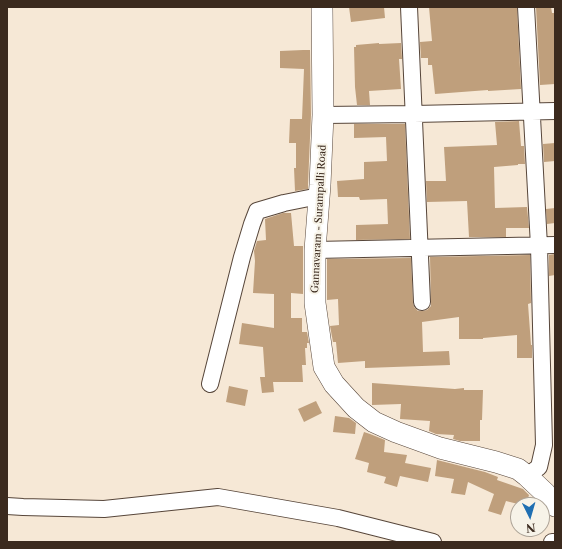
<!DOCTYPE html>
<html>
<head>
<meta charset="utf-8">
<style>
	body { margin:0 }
	#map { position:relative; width:562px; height:549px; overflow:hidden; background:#f6e8d6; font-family:"Libre Caslon Text",serif }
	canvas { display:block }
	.frame { position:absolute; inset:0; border:8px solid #3b2a1e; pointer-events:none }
	.north { position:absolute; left:510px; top:497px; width:40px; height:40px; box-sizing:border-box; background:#f7f3e8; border:1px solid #aca397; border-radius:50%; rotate:175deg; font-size:11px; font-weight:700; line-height:16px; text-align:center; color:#3b2a1e }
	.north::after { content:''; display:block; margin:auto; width:14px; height:18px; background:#1f6fb2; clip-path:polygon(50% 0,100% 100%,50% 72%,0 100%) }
</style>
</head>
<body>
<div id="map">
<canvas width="562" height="549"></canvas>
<div class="frame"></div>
<div class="north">N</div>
</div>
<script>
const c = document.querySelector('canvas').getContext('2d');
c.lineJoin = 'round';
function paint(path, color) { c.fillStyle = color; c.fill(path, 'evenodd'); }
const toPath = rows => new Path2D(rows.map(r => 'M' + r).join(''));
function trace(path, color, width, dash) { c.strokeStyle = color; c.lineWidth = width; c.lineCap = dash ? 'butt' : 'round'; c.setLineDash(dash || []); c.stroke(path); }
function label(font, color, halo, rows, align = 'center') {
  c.font = font + ' "Libre Caslon Text",serif'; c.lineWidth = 4; c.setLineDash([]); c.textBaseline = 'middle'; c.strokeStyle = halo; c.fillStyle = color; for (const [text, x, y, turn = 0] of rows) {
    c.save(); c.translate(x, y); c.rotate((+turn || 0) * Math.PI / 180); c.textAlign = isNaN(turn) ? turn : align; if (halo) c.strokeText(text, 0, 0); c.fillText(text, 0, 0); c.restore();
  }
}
paint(toPath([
	[349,7,384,7,385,18,351,22],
	[429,7,517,7,521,89,488,91,488,90,435,94,432,65,428,65,428,58,421,58,420,42,432,41],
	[536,7,551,7,552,13,555,13,555,84,540,85],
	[379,43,379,44,401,43,402,59,399,59,401,89,369,91,370,105,357,105,355,87,354,47,356,47,356,45],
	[303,50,310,50,311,115,308,184,308,189,295,191,294,168,296,168,296,143,289,143,290,119,302,119,304,69,280,68,280,51],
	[519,121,521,146,524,146,525,164,518,164,518,165,494,167,495,208,527,207,529,228,506,228,506,237,469,237,467,201,427,202,426,181,446,181,444,147,497,145,495,122],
	[354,124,405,124,410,239,356,240,356,225,388,224,387,199,360,200,359,197,338,197,337,181,364,179,364,162,387,161,386,137,354,138],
	[555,143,555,161,544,162,543,144],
	[555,208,555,223,547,224,546,209],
	[283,213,291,213,294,246,303,246,303,294,291,293,291,318,302,318,302,332,307,332,309,343,307,343,307,348,305,348,306,365,302,365,303,382,273,382,274,392,262,393,260,377,265,377,263,347,239,344,242,323,274,328,274,294,253,293,255,261,254,251,257,241,266,240,265,219],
	[555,254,555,275,549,276,549,255],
	[530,255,531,303,528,304,531,345,532,345,532,358,517,358,517,335,483,338,483,339,459,339,459,317,422,322,423,352,449,351,450,365,365,368,365,361,338,363,336,342,333,342,330,326,339,325,338,299,327,300,327,259,411,258,413,303,414,307,418,311,422,311,427,310,431,306,431,302,430,257],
	[372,383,455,389,464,388,464,390,483,390,482,420,480,420,480,441,460,441,453,439,454,435,436,434,429,431,430,421,400,419,401,404,372,405],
	[229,386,248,390,245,406,226,402],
	[316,401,322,413,304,422,298,409],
	[335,416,349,418,356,423,355,434,333,432],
	[364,432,370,434,385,440,384,452,407,455,405,463,431,468,428,482,400,476,397,487,384,483,386,477,367,472,369,463,355,459],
	[437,460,485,472,498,477,497,480,523,489,529,495,526,505,522,505,506,501,501,515,488,511,494,494,468,482,465,495,451,493,454,479,435,476]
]), '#bf9f7c');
const minor = toPath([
	[409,7,422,302],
	[526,7,539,246,544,445,539,467,527,476],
	[323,115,414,114,555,111],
	[315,250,555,245],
	[210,384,242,257,252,224,257,211,284,203,319,196],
	[7,506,23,507,104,509,218,497,338,518,433,542],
	[552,542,555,542]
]);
const major = toPath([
	[322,7,323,115,320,185,315,250,315,303,324,367,334,384,356,408,374,422,396,432,440,448,496,462,518,469,527,476,545,493,555,506]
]);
trace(minor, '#57463a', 18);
trace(major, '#57463a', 22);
trace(minor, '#fff', 16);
trace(major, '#fff', 21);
label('10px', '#3b2a1e', '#f7f3e8', [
	["Gannavaram - Surampalli Road",319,219,-87]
]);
</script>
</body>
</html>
